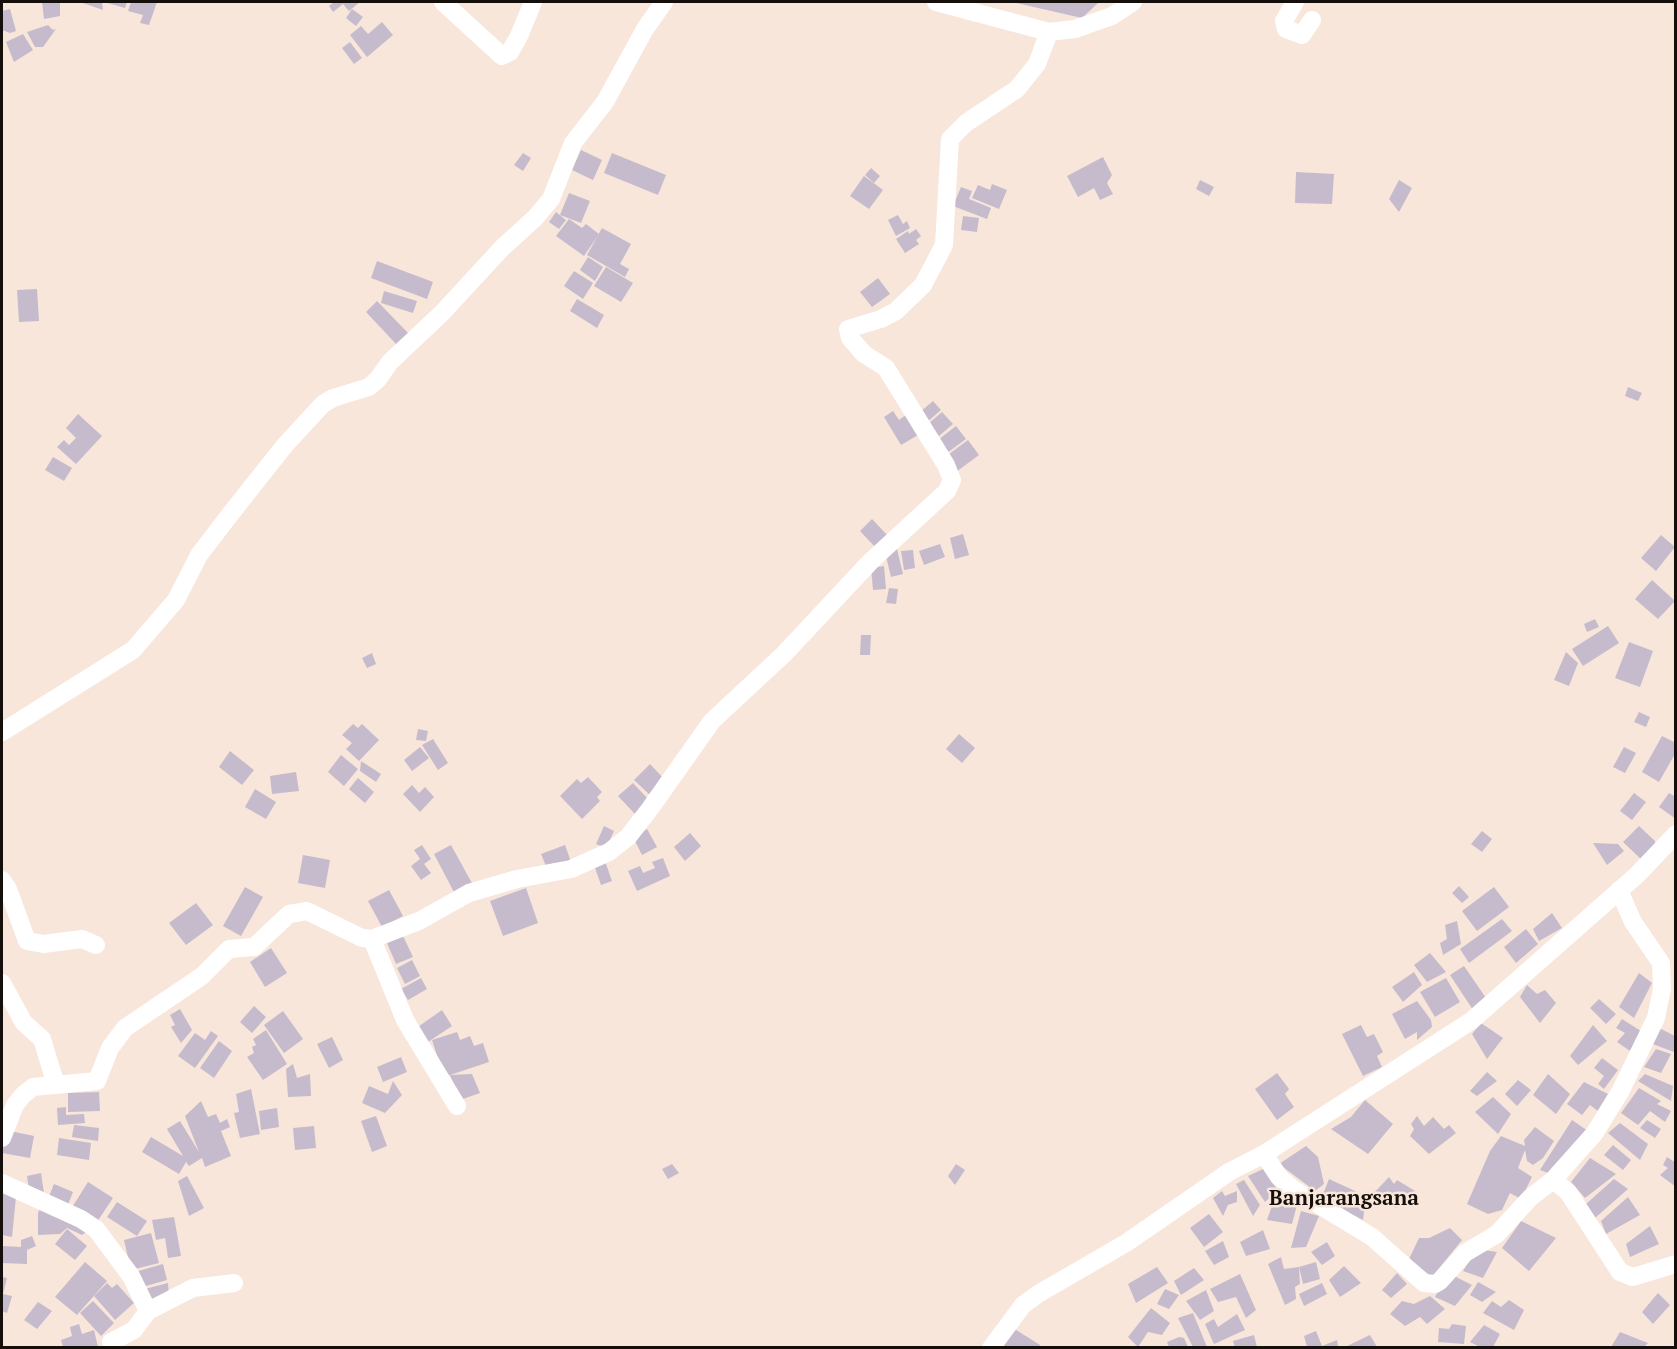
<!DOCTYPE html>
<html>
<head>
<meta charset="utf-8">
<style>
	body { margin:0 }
	#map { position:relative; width:1677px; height:1349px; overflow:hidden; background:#f8e6da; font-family:"PT Serif",serif }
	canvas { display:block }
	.frame { position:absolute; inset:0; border:3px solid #150f0b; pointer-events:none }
</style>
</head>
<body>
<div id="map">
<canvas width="1677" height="1349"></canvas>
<div class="frame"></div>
</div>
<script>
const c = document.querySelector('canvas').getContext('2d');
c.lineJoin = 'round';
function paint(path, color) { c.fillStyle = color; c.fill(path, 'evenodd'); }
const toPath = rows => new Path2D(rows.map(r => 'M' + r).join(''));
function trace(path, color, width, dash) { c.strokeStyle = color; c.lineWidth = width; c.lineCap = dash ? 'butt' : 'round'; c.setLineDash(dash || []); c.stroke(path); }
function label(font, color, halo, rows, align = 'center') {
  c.font = font + ' "PT Serif",serif'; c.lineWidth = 5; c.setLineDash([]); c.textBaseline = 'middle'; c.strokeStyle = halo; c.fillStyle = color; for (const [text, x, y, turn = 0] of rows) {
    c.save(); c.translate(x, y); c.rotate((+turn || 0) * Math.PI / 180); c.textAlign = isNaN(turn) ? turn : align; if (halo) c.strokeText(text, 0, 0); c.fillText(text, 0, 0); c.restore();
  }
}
paint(toPath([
	[42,2,60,2,60,16,44,19],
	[80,2,102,2,103,10],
	[104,2,127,2,125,8],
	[131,2,157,2,149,25,140,23,143,15,128,11],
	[334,2,360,2,349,11,343,4,333,12,329,6],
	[1012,2,1099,2,1082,18],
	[10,9,16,31,10,33,2,30,2,11],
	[352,9,363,17,356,26,346,18],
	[382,22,393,35,367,57,350,35,361,26,368,34],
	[48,25,53,30,56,29,43,47,35,47,27,32],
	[23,34,33,50,14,62,6,42],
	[350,42,362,58,354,64,342,48],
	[581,150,602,160,593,180,572,170],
	[523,153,531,158,523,171,514,165],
	[612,153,666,175,658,195,604,173],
	[1103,157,1112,175,1107,183,1113,194,1100,200,1094,188,1078,197,1067,176],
	[871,168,880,176,874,183,865,175],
	[1296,172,1334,174,1332,204,1295,203],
	[864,176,883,190,869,209,850,196],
	[1200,180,1214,187,1209,196,1196,189],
	[1399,180,1412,188,1399,212,1389,199],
	[992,184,1007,190,999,209,972,198,978,185,990,190],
	[961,187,972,191,969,199,991,208,987,219,953,206],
	[569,193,590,201,581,223,560,215],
	[556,212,566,220,559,229,549,222],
	[898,215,903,224,907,221,910,228,896,236,888,220],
	[963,216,979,218,977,232,961,230],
	[569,219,582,228,586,224,599,234,584,256,556,236],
	[602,228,631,244,620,264,629,269,625,277,587,255],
	[916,229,921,236,916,240,919,244,905,253,896,239,908,231,909,234],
	[588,257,603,267,595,281,580,270],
	[377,261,433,282,427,299,371,278],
	[606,267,633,283,621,302,594,286],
	[574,271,593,283,583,299,564,286],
	[878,278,890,294,872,307,860,292],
	[37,289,39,321,19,322,17,290],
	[384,291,417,301,413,313,381,303],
	[577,299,604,315,597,328,570,311],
	[377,301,409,334,397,345,366,312],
	[1628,387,1642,393,1638,401,1625,396],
	[933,401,941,410,927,422,919,413],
	[893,411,899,420,906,415,918,435,901,445,884,417],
	[942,412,953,424,939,436,928,424],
	[78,414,102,436,76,464,57,447,64,440,69,445,76,438,66,428],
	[956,426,966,439,947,453,938,440],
	[968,440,979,455,956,472,945,457],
	[53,457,72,468,64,481,45,470],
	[872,519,888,536,876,548,860,531],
	[963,534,969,555,955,559,950,538],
	[1661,535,1675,547,1656,571,1641,558],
	[940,544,945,557,924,565,919,551],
	[897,549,903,574,891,577,885,552],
	[913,550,915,568,904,570,901,551],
	[884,566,886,589,873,590,871,568],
	[1652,580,1675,601,1658,619,1635,599],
	[889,588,898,589,896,604,886,603],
	[1595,619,1599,627,1587,632,1584,624],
	[1608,626,1619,643,1583,666,1572,649],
	[861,635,871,635,870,655,860,655],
	[1629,642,1653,651,1640,687,1615,678],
	[1566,652,1578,663,1569,686,1554,680],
	[372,653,376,664,367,668,362,658],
	[1639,712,1650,717,1646,727,1634,722],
	[353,724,358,728,362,724,379,740,359,761,346,749,352,743,342,735],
	[418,729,428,731,426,741,416,740],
	[959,734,975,748,962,763,946,749],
	[1662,736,1676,743,1676,752,1659,782,1642,772],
	[433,739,448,763,438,770,422,745],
	[420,747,429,758,412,771,404,760],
	[1624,747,1636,753,1625,773,1613,767],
	[230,751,254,770,242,785,219,767],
	[341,755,358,769,344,786,328,772],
	[361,761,381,774,376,782,360,771],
	[650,764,666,781,651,796,634,780],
	[296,772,299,791,272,794,270,776],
	[588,777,602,792,597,797,600,801,582,819,560,796,577,779,581,783],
	[358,778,374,792,365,803,349,789],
	[633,783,649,800,635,814,618,796],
	[412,785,419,793,425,787,434,797,420,812,403,794],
	[255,789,276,802,266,819,245,807],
	[1634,793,1646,802,1632,820,1620,811],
	[1669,793,1676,797,1676,819,1659,807],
	[604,826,614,831,606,848,596,844],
	[1639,826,1655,841,1655,848,1643,861,1623,842],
	[647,829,657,847,642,855,633,837],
	[1482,831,1492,839,1482,852,1471,844],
	[690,833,701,846,685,861,674,847],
	[1593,843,1618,844,1624,851,1607,865],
	[422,845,431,859,424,864,431,873,421,880,411,866,420,859,414,850],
	[451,845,473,885,455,894,434,854],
	[565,845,571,862,548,871,541,854],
	[303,855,330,860,325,888,298,883],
	[663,858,670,876,637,891,628,871,640,866,643,873,655,868,652,862],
	[605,861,612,881,601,885,594,865],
	[1459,886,1469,897,1462,903,1452,893],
	[245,887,263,897,241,936,223,926],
	[1494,887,1509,907,1477,931,1462,911],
	[526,888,538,923,503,936,490,901],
	[389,890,403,916,382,927,368,901],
	[196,903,213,925,186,945,169,923],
	[1552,913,1562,928,1539,941,1533,929],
	[1502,919,1512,931,1469,963,1460,949],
	[1457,921,1461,944,1443,955,1440,943,1447,939,1445,925],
	[1526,929,1538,944,1516,963,1504,947],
	[403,936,413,957,396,964,387,943],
	[271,948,287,973,265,987,250,962],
	[1430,953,1446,972,1427,982,1414,965],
	[412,960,420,976,405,984,397,968],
	[1464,966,1486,998,1475,1013,1450,975],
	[1414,972,1422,985,1403,1002,1392,987],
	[1639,973,1652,983,1634,1018,1619,1007],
	[421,978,427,989,408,1000,401,989],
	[1446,978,1460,1002,1435,1017,1420,992],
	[1527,985,1537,994,1545,990,1556,1003,1540,1023,1520,997],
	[1599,999,1616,1014,1606,1024,1590,1008],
	[1417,1001,1431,1020,1432,1027,1417,1040,1417,1032,1405,1039,1392,1014],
	[254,1006,266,1017,252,1033,240,1022],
	[180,1009,192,1030,181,1043,171,1027,175,1025,170,1015],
	[442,1010,452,1026,425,1044,415,1029],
	[283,1011,303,1039,284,1053,264,1025],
	[1622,1019,1644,1033,1630,1051,1617,1042,1625,1033,1616,1028],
	[1481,1023,1503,1038,1487,1059,1472,1034],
	[1361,1025,1367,1037,1374,1034,1383,1052,1377,1056,1382,1067,1363,1076,1342,1034],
	[1593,1025,1607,1041,1578,1065,1570,1056],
	[1659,1028,1675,1036,1674,1052,1650,1043],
	[266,1030,287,1064,263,1080,247,1057,254,1053,252,1047,256,1045,253,1039],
	[211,1031,218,1036,195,1068,178,1056,195,1033,205,1040],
	[457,1032,460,1040,470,1036,474,1046,483,1043,489,1062,444,1077,432,1040],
	[332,1037,343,1060,329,1068,317,1044],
	[219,1041,232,1051,214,1078,200,1068],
	[1656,1049,1671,1054,1661,1073,1644,1067],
	[401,1057,407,1072,383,1082,377,1067],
	[1602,1058,1618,1070,1604,1089,1598,1084,1604,1076,1594,1068],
	[293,1064,297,1078,310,1074,311,1096,288,1097,286,1069],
	[1487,1072,1497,1081,1477,1096,1470,1091],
	[1277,1073,1289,1089,1285,1094,1294,1107,1277,1120,1255,1089],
	[472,1074,480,1093,460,1100,450,1075],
	[1548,1074,1570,1094,1556,1114,1533,1095],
	[1645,1074,1673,1086,1671,1101,1638,1081],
	[1518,1080,1531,1090,1517,1106,1505,1094],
	[393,1081,402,1095,385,1113,362,1103,369,1086,388,1094],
	[1584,1082,1608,1094,1598,1111,1590,1105,1582,1115,1567,1104],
	[1639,1088,1661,1101,1657,1104,1671,1111,1665,1122,1650,1111,1638,1125,1621,1113],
	[251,1089,260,1134,240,1138,234,1113,239,1112,236,1094],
	[99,1092,100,1111,68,1112,68,1093],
	[1493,1097,1511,1114,1498,1134,1475,1112],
	[1365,1100,1393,1124,1368,1154,1331,1129,1351,1117],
	[201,1101,208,1117,216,1114,220,1123,227,1119,230,1127,221,1131,231,1156,205,1167,202,1158,189,1166,186,1162,179,1174,142,1152,151,1137,183,1156,167,1129,180,1121,199,1152,185,1116],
	[66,1107,66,1115,84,1114,85,1123,58,1125,57,1108],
	[277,1108,279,1127,261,1130,259,1111],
	[376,1116,387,1146,372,1152,361,1121],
	[1417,1116,1424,1126,1433,1117,1444,1129,1449,1125,1456,1133,1429,1154,1410,1136,1414,1129,1411,1124],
	[1572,1120,1588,1131,1551,1174,1540,1170],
	[1647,1120,1661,1129,1655,1138,1640,1128],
	[1620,1123,1648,1144,1640,1160,1608,1133],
	[74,1125,99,1128,98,1141,72,1137],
	[314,1126,316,1148,295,1150,293,1128],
	[1535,1127,1554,1141,1543,1158,1533,1165,1527,1161,1525,1150,1518,1168,1532,1177,1521,1199,1510,1193,1502,1210,1488,1214,1467,1204,1490,1151,1501,1136,1525,1146,1524,1140],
	[5,1130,34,1136,30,1158,2,1153],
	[59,1138,91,1143,89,1160,57,1155],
	[1613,1145,1631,1160,1623,1170,1604,1155],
	[1306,1146,1318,1157,1324,1184,1315,1191,1279,1164],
	[1667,1157,1676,1163,1676,1187,1660,1175,1668,1168,1663,1165],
	[1590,1158,1616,1174,1585,1198,1571,1182],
	[672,1164,679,1173,668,1179,662,1169],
	[956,1164,965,1170,955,1185,948,1176],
	[1263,1169,1278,1190,1265,1202,1248,1176],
	[41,1173,45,1200,31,1203,27,1176],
	[187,1176,204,1208,189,1216,178,1181],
	[1389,1177,1394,1184,1397,1180,1415,1191,1396,1208,1373,1194],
	[1329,1179,1366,1196,1363,1220,1321,1199],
	[1614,1179,1628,1189,1595,1218,1586,1204],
	[1244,1180,1260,1205,1253,1216,1236,1184],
	[88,1182,113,1198,95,1225,71,1209],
	[54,1184,73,1192,67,1207,48,1199],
	[1222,1191,1225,1196,1237,1191,1237,1202,1228,1205,1223,1216,1213,1198],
	[2,1193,16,1197,12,1237,2,1235],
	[1628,1197,1640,1215,1606,1234,1601,1221],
	[1274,1200,1297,1205,1292,1224,1267,1220],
	[117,1202,147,1221,137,1236,107,1217],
	[41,1206,90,1229,82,1235,67,1228,60,1234,38,1235,38,1213],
	[1301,1211,1319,1216,1306,1247,1291,1248],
	[1209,1214,1223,1232,1204,1247,1190,1228],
	[174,1217,181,1256,168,1258,165,1238,156,1240,152,1220],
	[1521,1221,1556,1238,1529,1271,1502,1248],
	[1650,1226,1659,1244,1630,1257,1626,1244],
	[1450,1228,1462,1240,1432,1277,1409,1259,1419,1238,1429,1238],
	[67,1229,87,1246,75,1260,55,1244],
	[1263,1230,1270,1249,1246,1256,1240,1242],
	[151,1233,159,1263,131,1270,124,1240],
	[32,1236,36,1246,27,1250,27,1264,2,1263,2,1246,21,1247,21,1240],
	[1223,1241,1229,1257,1214,1265,1205,1251],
	[1327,1242,1335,1256,1322,1265,1311,1252],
	[1477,1249,1497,1252,1483,1278,1463,1271],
	[1281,1257,1284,1269,1299,1267,1300,1284,1295,1287,1296,1299,1285,1305,1268,1264],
	[85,1262,107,1281,77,1315,55,1297],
	[1316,1262,1320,1279,1303,1284,1299,1267],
	[163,1264,167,1280,139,1288,135,1272],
	[1344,1266,1361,1283,1340,1297,1329,1280],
	[1157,1267,1168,1283,1136,1303,1128,1284],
	[1194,1268,1204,1280,1181,1295,1174,1281],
	[1397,1273,1407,1284,1391,1298,1382,1290],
	[1240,1274,1256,1310,1246,1318,1236,1297,1218,1302,1210,1289],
	[1454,1276,1472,1285,1455,1306,1435,1297,1438,1291],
	[2,1277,7,1278,3,1294,12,1296,7,1313,2,1311],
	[1478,1282,1496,1292,1482,1302,1470,1295],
	[107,1283,112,1288,117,1284,134,1303,115,1320,94,1296],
	[168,1283,169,1296,149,1309,141,1290],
	[1322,1283,1327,1294,1304,1306,1299,1294],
	[1165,1289,1179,1295,1169,1309,1157,1304],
	[1206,1290,1214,1311,1200,1320,1186,1301],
	[1658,1293,1670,1305,1653,1324,1642,1312],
	[1430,1296,1445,1309,1427,1324,1420,1317,1405,1326,1390,1314,1402,1301,1414,1304],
	[1509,1300,1524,1310,1514,1330,1483,1313,1492,1301,1501,1307],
	[93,1301,114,1323,101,1336,80,1313],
	[38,1302,52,1311,37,1329,24,1320],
	[1151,1308,1170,1323,1162,1335,1148,1332,1138,1347,1128,1337],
	[1193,1313,1207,1347,1193,1347,1178,1318],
	[1237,1314,1245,1330,1214,1344,1205,1324,1214,1319,1218,1327],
	[79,1324,82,1334,94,1330,98,1347,63,1347,61,1340,72,1336,70,1327],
	[1452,1324,1466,1326,1464,1344,1438,1342,1439,1328,1449,1329],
	[1484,1325,1500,1334,1493,1347,1480,1347,1470,1342],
	[1013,1328,1040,1345,1039,1347,1000,1347],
	[1316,1331,1322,1346,1337,1340,1338,1347,1307,1347,1304,1336],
	[1620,1332,1648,1343,1644,1347,1611,1347],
	[1254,1335,1257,1347,1235,1347,1233,1341],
	[1370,1335,1377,1347,1345,1347],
	[1179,1337,1184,1338,1188,1347,1169,1347,1167,1342]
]), '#c5bbcc');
trace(toPath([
	[443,2,502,56,510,52,519,36,533,2],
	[936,2,1049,32,1075,29,1112,16,1133,2],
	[1295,2,1284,21,1286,29,1302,35,1312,20],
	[2,732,133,650,176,600,199,555,232,512,285,445,323,404,333,398,369,387,378,379,390,362,442,313,502,248,535,218,551,199,573,143,605,102,645,29,664,2],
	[2,880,8,889,27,941,43,944,82,939,96,945],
	[372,939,419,921,469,893,517,879,571,869,609,852,628,837,649,810,712,721,784,654,871,561,947,491,952,480,946,465,886,368,864,354,850,338,848,329,881,319,896,311,923,285,944,245,950,139,966,123,1017,89,1037,64,1049,32],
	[2,983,24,1023,42,1039,56,1085],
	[2,1138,15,1105,23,1095,33,1087,97,1081,110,1048,125,1028,202,976,229,949,254,947,289,914,307,911,362,938,372,939,405,1020,457,1106],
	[1264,1154,1279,1177,1293,1189,1372,1237,1424,1283,1435,1284,1440,1281,1465,1253,1497,1234,1530,1198,1553,1180,1568,1192,1620,1272,1633,1277,1676,1264],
	[1553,1180,1594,1134,1620,1092,1656,1018,1662,989,1661,963,1633,922,1619,890],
	[2,1183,81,1219,96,1229,131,1276,148,1311,134,1330,111,1342],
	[148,1311,193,1288,234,1283],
	[991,1348,1023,1305,1038,1294,1126,1243,1229,1172,1264,1154,1471,1021,1637,875,1676,834]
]), '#fff', 18);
label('bold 21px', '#150f0b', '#f8e6da', [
	["Banjarangsana",1344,1199]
]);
</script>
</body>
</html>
